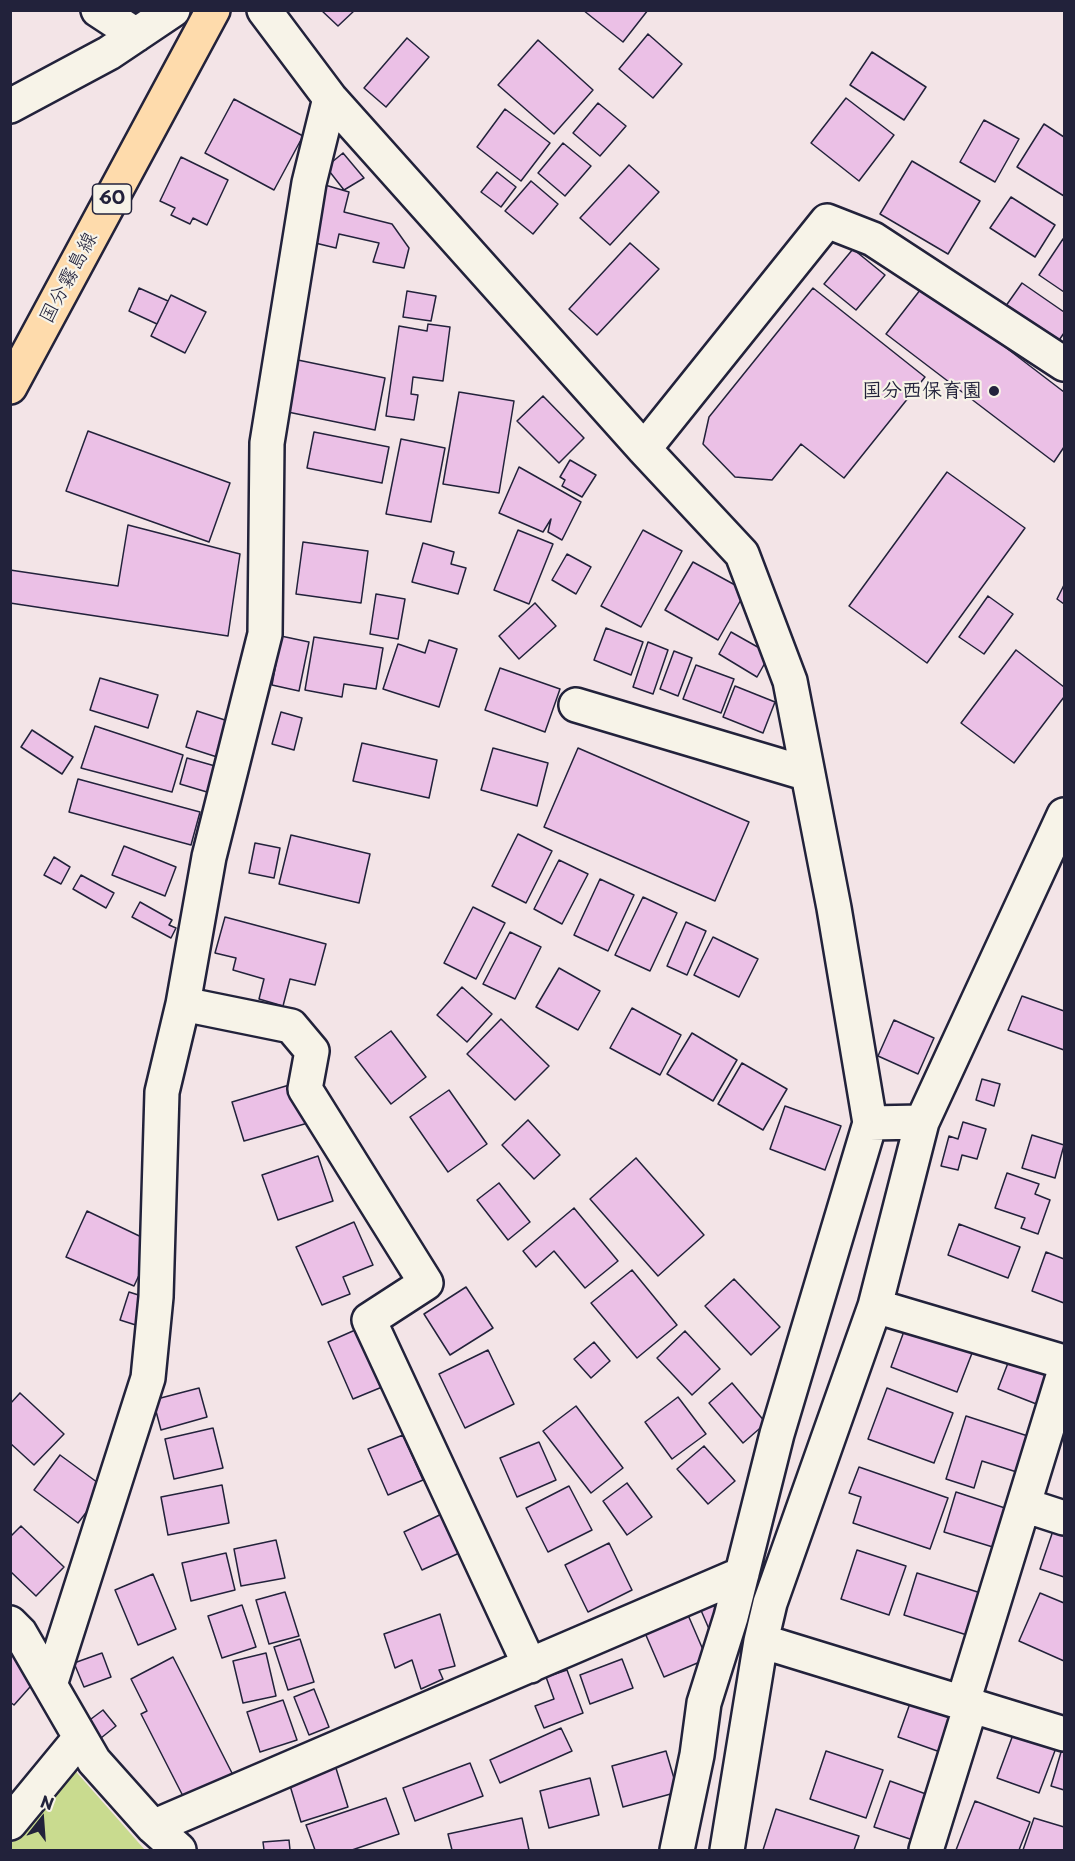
<!DOCTYPE html>
<html>
<head>
<meta charset="utf-8">
<style>
	body { margin:0 }
	#map { position:relative; width:1075px; height:1861px; overflow:hidden; background:#f3e4e7; font-family:"Playpen Sans",sans-serif }
	canvas { display:block }
	.frame { position:absolute; inset:0; border:12px solid #22223b; pointer-events:none }
	.north { position:absolute; left:12px; top:1789px; width:60px; height:60px; -webkit-text-stroke:4px #f7f3e8; paint-order:stroke; rotate:17deg; font-size:16px; font-weight:700; line-height:24px; text-align:center; color:#22223b }
	.north::after { content:''; display:block; margin:auto; width:21px; height:27px; background:#22223b; clip-path:polygon(50% 0,100% 100%,50% 72%,0 100%) }
</style>
</head>
<body>
<div id="map">
<canvas width="1075" height="1861"></canvas>
<div class="frame"></div>
<div class="north">N</div>
</div>
<script>
const c = document.querySelector('canvas').getContext('2d');
c.lineJoin = 'round';
function paint(path, color) { c.fillStyle = color; c.fill(path, 'evenodd'); }
const toPath = rows => new Path2D(rows.map(r => 'M' + r).join(''));
function trace(path, color, width, dash) { c.strokeStyle = color; c.lineWidth = width; c.lineCap = dash ? 'butt' : 'round'; c.setLineDash(dash || []); c.stroke(path); }
function label(font, color, halo, rows, align = 'center') {
  c.font = font + ' "Playpen Sans","Klee One",sans-serif'; c.lineWidth = 4.5; c.setLineDash([]); c.textBaseline = 'middle'; c.strokeStyle = halo; c.fillStyle = color; for (const [text, x, y, turn = 0] of rows) {
    c.save(); c.translate(x, y); c.rotate((+turn || 0) * Math.PI / 180); c.textAlign = isNaN(turn) ? turn : align; if (halo) c.strokeText(text, 0, 0); c.fillText(text, 0, 0); c.restore();
  }
}
paint(toPath([
	[71,1766,145,1850,11,1850,10,1845]
]), '#c9db8f');
const building = toPath([
	[321,10,355,10,338,26,321,10],
	[583,10,648,10,623,42,583,10],
	[648,34,682,64,653,98,619,69,648,34],
	[407,38,429,57,386,107,364,88,407,38],
	[538,40,593,90,554,134,498,85,538,40],
	[872,52,926,87,904,120,850,85,872,52],
	[846,98,894,135,859,181,811,143,846,98],
	[234,99,303,136,274,190,205,153,234,99],
	[598,103,626,126,600,156,573,133,598,103],
	[505,109,550,143,521,181,477,147,505,109],
	[984,120,1019,139,995,182,960,162,984,120],
	[1044,124,1064,137,1064,196,1017,167,1044,124],
	[563,143,591,166,565,196,538,173,563,143],
	[343,153,364,178,344,190,326,167,343,153],
	[181,157,228,180,207,225,193,218,190,224,171,215,175,208,160,201,181,157],
	[912,161,980,201,948,254,880,214,912,161],
	[629,165,659,192,610,245,580,218,629,165],
	[497,172,516,187,501,207,481,192,497,172],
	[531,181,558,204,533,234,505,211,531,181],
	[325,185,349,192,344,212,392,224,409,248,404,268,373,262,379,243,339,234,336,248,311,242,325,185],
	[1011,197,1055,225,1035,257,990,228,1011,197],
	[1063,239,1064,239,1064,292,1039,275,1063,239],
	[630,243,659,269,597,335,569,309,630,243],
	[853,249,885,275,856,310,824,284,853,249],
	[1022,283,1064,312,1064,333,1055,346,1003,310,1022,283],
	[924,285,1064,392,1064,447,1054,462,886,334,924,285],
	[139,288,168,301,157,324,129,311,139,288],
	[813,288,925,377,844,478,801,444,772,480,735,477,703,444,709,417,813,288],
	[407,291,436,296,431,321,403,317,407,291],
	[171,295,206,312,185,353,151,336,171,295],
	[428,324,450,327,443,381,413,377,411,394,418,395,414,420,386,416,399,326,427,331,428,324],
	[293,359,385,378,375,430,283,411,293,359],
	[459,392,514,401,499,493,443,484,459,392],
	[543,396,584,438,559,463,517,421,543,396],
	[88,431,230,483,209,542,66,491,88,431],
	[314,432,389,447,382,483,307,468,314,432],
	[401,439,445,448,431,522,386,514,401,439],
	[570,460,596,475,582,497,562,486,565,480,560,477,570,460],
	[519,467,581,502,562,540,548,532,551,519,543,532,499,513,519,467],
	[947,472,1025,528,927,663,849,606,947,472],
	[128,525,240,554,228,636,10,603,10,570,118,586,128,525],
	[518,530,553,544,529,604,494,590,518,530],
	[643,530,682,551,641,627,601,606,643,530],
	[303,542,368,551,361,603,296,594,303,542],
	[423,543,454,552,451,564,466,568,458,594,412,582,423,543],
	[567,554,591,567,576,594,552,580,567,554],
	[693,562,746,591,718,640,665,610,693,562],
	[1064,585,1064,604,1057,599,1064,585],
	[376,594,405,599,398,639,370,634,376,594],
	[988,596,1013,614,984,654,959,637,988,596],
	[535,603,556,626,519,659,499,636,535,603],
	[606,628,643,642,631,675,594,660,606,628],
	[731,632,770,654,757,677,719,654,731,632],
	[281,636,309,642,299,691,272,685,281,636],
	[314,637,383,648,376,689,344,684,342,697,305,690,314,637],
	[429,640,457,649,439,707,383,689,398,644,425,653,429,640],
	[648,642,668,650,653,694,633,687,648,642],
	[1016,650,1064,687,1064,697,1014,763,961,723,1016,650],
	[674,651,692,658,678,696,660,689,674,651],
	[696,665,734,679,721,713,683,699,696,665],
	[500,668,560,689,545,732,485,710,500,668],
	[100,678,158,695,148,728,90,710,100,678],
	[735,686,775,702,763,733,723,717,735,686],
	[197,711,228,721,217,757,186,747,197,711],
	[281,712,302,718,294,750,272,744,281,712],
	[95,726,183,755,172,792,81,768,95,726],
	[32,730,73,757,62,774,21,747,32,730],
	[362,743,437,760,429,798,353,781,362,743],
	[493,748,548,763,537,806,481,790,493,748],
	[578,748,749,822,715,901,544,827,578,748],
	[187,758,215,766,207,792,180,784,187,758],
	[78,779,200,812,191,845,69,812,78,779],
	[518,834,552,851,526,903,492,886,518,834],
	[291,835,370,854,359,903,279,884,291,835],
	[255,843,280,848,274,878,249,873,255,843],
	[124,846,176,867,165,896,112,875,124,846],
	[54,857,70,867,61,884,44,875,54,857],
	[559,860,588,874,562,924,534,909,559,860],
	[81,875,114,893,106,908,73,889,81,875],
	[600,879,634,895,608,951,574,935,600,879],
	[643,897,677,913,650,971,615,955,643,897],
	[140,902,172,920,169,925,176,928,171,938,132,917,140,902],
	[473,907,505,923,476,979,444,963,473,907],
	[225,917,326,944,315,985,290,979,283,1006,259,999,264,979,233,970,236,958,215,953,225,917],
	[686,922,706,931,687,975,667,966,686,922],
	[510,932,541,947,515,999,483,984,510,932],
	[713,937,758,959,739,997,694,975,713,937],
	[559,968,600,991,578,1030,536,1007,559,968],
	[462,987,492,1014,467,1042,437,1015,462,987],
	[1022,996,1064,1011,1064,1050,1008,1030,1022,996],
	[632,1008,681,1035,660,1075,610,1048,632,1008],
	[501,1019,549,1066,515,1100,467,1054,501,1019],
	[894,1020,934,1038,918,1074,878,1056,894,1020],
	[391,1031,426,1077,391,1104,355,1057,391,1031],
	[692,1033,737,1060,713,1101,667,1074,692,1033],
	[742,1063,787,1089,763,1130,718,1104,742,1063],
	[982,1079,1000,1084,994,1106,976,1100,982,1079],
	[296,1083,308,1123,244,1141,232,1102,296,1083],
	[449,1090,487,1144,448,1172,410,1117,449,1090],
	[785,1106,841,1126,825,1170,770,1149,785,1106],
	[528,1120,560,1155,534,1179,502,1145,528,1120],
	[963,1122,986,1129,977,1159,962,1155,958,1170,941,1166,949,1136,958,1139,963,1122],
	[1032,1135,1064,1145,1055,1178,1022,1168,1032,1135],
	[318,1156,333,1201,278,1220,262,1175,318,1156],
	[636,1158,704,1235,658,1276,590,1199,636,1158],
	[1007,1173,1039,1184,1035,1194,1050,1200,1038,1234,1021,1228,1025,1218,995,1208,1007,1173],
	[499,1183,530,1222,508,1240,477,1200,499,1183],
	[574,1208,618,1261,585,1288,554,1251,536,1267,523,1251,574,1208],
	[87,1211,154,1243,134,1286,66,1257,87,1211],
	[354,1222,373,1265,343,1277,350,1294,322,1305,296,1247,354,1222],
	[959,1224,1020,1247,1008,1278,948,1255,959,1224],
	[1046,1252,1064,1259,1064,1303,1032,1291,1046,1252],
	[632,1270,677,1325,637,1358,591,1303,632,1270],
	[734,1279,780,1327,751,1355,705,1306,734,1279],
	[466,1287,493,1328,450,1355,424,1314,466,1287],
	[129,1292,151,1299,142,1327,120,1320,129,1292],
	[907,1323,974,1348,957,1392,891,1367,907,1323],
	[362,1327,387,1385,353,1399,328,1342,362,1327],
	[685,1331,720,1369,692,1395,657,1358,685,1331],
	[594,1342,610,1361,591,1378,574,1359,594,1342],
	[488,1350,514,1404,465,1428,439,1374,488,1350],
	[1013,1350,1059,1368,1044,1407,998,1389,1013,1350],
	[732,1383,766,1423,743,1443,709,1403,732,1383],
	[199,1388,207,1417,161,1430,153,1400,199,1388],
	[887,1388,953,1413,934,1463,868,1439,887,1388],
	[20,1393,64,1434,34,1465,10,1443,10,1404,20,1393],
	[678,1397,706,1434,672,1459,645,1422,678,1397],
	[576,1406,623,1468,591,1493,543,1431,576,1406],
	[966,1416,1034,1438,1023,1474,982,1461,974,1488,946,1479,966,1416],
	[213,1428,223,1468,174,1479,165,1439,213,1428],
	[403,1435,423,1480,388,1495,368,1449,403,1435],
	[539,1442,556,1480,517,1497,500,1458,539,1442],
	[704,1446,735,1481,708,1504,677,1469,704,1446],
	[60,1455,105,1488,78,1523,34,1490,60,1455],
	[859,1467,948,1498,930,1549,853,1523,861,1497,849,1493,859,1467],
	[627,1483,652,1517,627,1535,603,1501,627,1483],
	[222,1485,229,1523,168,1535,161,1497,222,1485],
	[569,1486,592,1530,548,1552,526,1508,569,1486],
	[956,1492,1008,1509,996,1548,944,1532,956,1492],
	[448,1511,466,1550,422,1570,404,1532,448,1511],
	[1056,1522,1064,1524,1064,1577,1040,1569,1056,1522],
	[21,1526,64,1567,36,1596,10,1571,10,1537,21,1526],
	[276,1540,285,1578,241,1586,234,1549,276,1540],
	[609,1543,632,1590,588,1612,565,1565,609,1543],
	[857,1550,906,1566,889,1615,841,1599,857,1550],
	[226,1553,235,1590,191,1601,182,1563,226,1553],
	[917,1573,984,1594,970,1636,904,1615,917,1573],
	[153,1574,176,1629,138,1645,115,1590,153,1574],
	[726,1589,719,1625,709,1629,697,1601,726,1589],
	[285,1592,299,1636,269,1644,256,1600,285,1592],
	[1040,1593,1064,1603,1064,1661,1019,1641,1040,1593],
	[242,1605,256,1647,222,1658,208,1616,242,1605],
	[440,1614,455,1666,439,1670,443,1679,421,1689,412,1660,395,1668,384,1634,440,1614],
	[688,1615,707,1659,664,1677,645,1633,688,1615],
	[300,1639,314,1682,288,1690,274,1647,300,1639],
	[10,1653,38,1678,14,1705,10,1702,10,1653],
	[102,1653,111,1677,84,1687,74,1663,102,1653],
	[266,1653,276,1696,243,1703,233,1661,266,1653],
	[173,1657,233,1775,185,1800,141,1714,147,1711,131,1679,173,1657],
	[622,1659,633,1688,590,1704,580,1675,622,1659],
	[567,1670,583,1713,544,1728,535,1706,554,1699,546,1677,567,1670],
	[314,1689,329,1727,309,1735,294,1697,314,1689],
	[913,1695,958,1712,943,1753,898,1737,913,1695],
	[283,1700,297,1740,260,1752,247,1712,283,1700],
	[103,1710,116,1726,96,1742,83,1725,103,1710],
	[1017,1724,1059,1740,1039,1793,997,1778,1017,1724],
	[561,1728,572,1751,500,1783,490,1760,561,1728],
	[1064,1742,1064,1790,1051,1786,1064,1742],
	[666,1751,678,1792,623,1807,612,1766,666,1751],
	[826,1751,883,1770,866,1818,810,1799,826,1751],
	[470,1763,483,1796,415,1821,403,1788,470,1763],
	[335,1765,348,1807,301,1822,288,1779,335,1765],
	[590,1778,599,1815,549,1828,540,1791,590,1778],
	[890,1781,937,1798,922,1843,874,1827,890,1781],
	[386,1798,399,1834,352,1850,315,1850,306,1825,386,1798],
	[975,1801,1030,1822,1019,1850,956,1850,975,1801],
	[776,1809,859,1836,854,1850,763,1850,776,1809],
	[522,1818,529,1850,452,1850,448,1834,522,1818],
	[1034,1818,1064,1827,1064,1850,1023,1850,1034,1818],
	[289,1840,290,1850,264,1850,263,1842,289,1840]
]);
paint(building, '#ebc0e6');
trace(building, '#22223b', 1.5);
const street = toPath([
	[98,10,136,35],
	[264,10,330,98,644,449,742,554,790,681,834,908,870,1123,777,1434,731,1617,704,1703,697,1755,677,1850],
	[10,106,109,53,173,10],
	[644,449,827,221,873,239,1064,364],
	[576,705,808,774],
	[183,1004,291,1026,312,1051,305,1089,426,1283,369,1320,530,1666],
	[922,1122,875,1306,770,1603,761,1641,1064,1734],
	[870,1123,922,1122,1064,815],
	[875,1306,1064,1362],
	[1024,1505,1064,1518],
	[10,1623,20,1633,94,1761,153,1827,179,1850],
	[50,1685,148,1378,156,1297,162,1092,183,1004,209,857,265,634,267,443,309,183,330,98],
	[963,1702,1064,1373],
	[10,1823,80,1738],
	[153,1827,742,1574],
	[727,1850,761,1641],
	[926,1850,971,1705]
]);
const primary = toPath([
	[10,387,213,10]
]);
trace(street, '#22223b', 38);
trace(primary, '#22223b', 38);
trace(street, '#f7f3e8', 33);
trace(primary, '#fedbac', 33);
for (const [x, y, r, color] of [
	[994,391,6,"#22223b"]
]) { const dot = new Path2D(); dot.arc(x, y, r, 0, 2 * Math.PI); c.fillStyle = color; c.fill(dot); trace(dot, '#f7f3e8', 2); }
for (const [x, y, w] of [
	[112,199,39]
]) { const box = new Path2D(); box.roundRect(x - w / 2, y - 15, w, 30, 4.5); c.fillStyle = '#f7f3e8'; c.fill(box); trace(box, '#22223b', 1.5); }
label('bold 18px', '#22223b', null, [
	["60",112,199]
]);
label('20px', '#22223b', '#f7f3e8', [
	["国分霧島線",69,278,-62]
]);
label('bold 20px', '#22223b', '#f7f3e8', [
	["国分西保育園",982,391]
], 'right');
</script>
</body>
</html>
